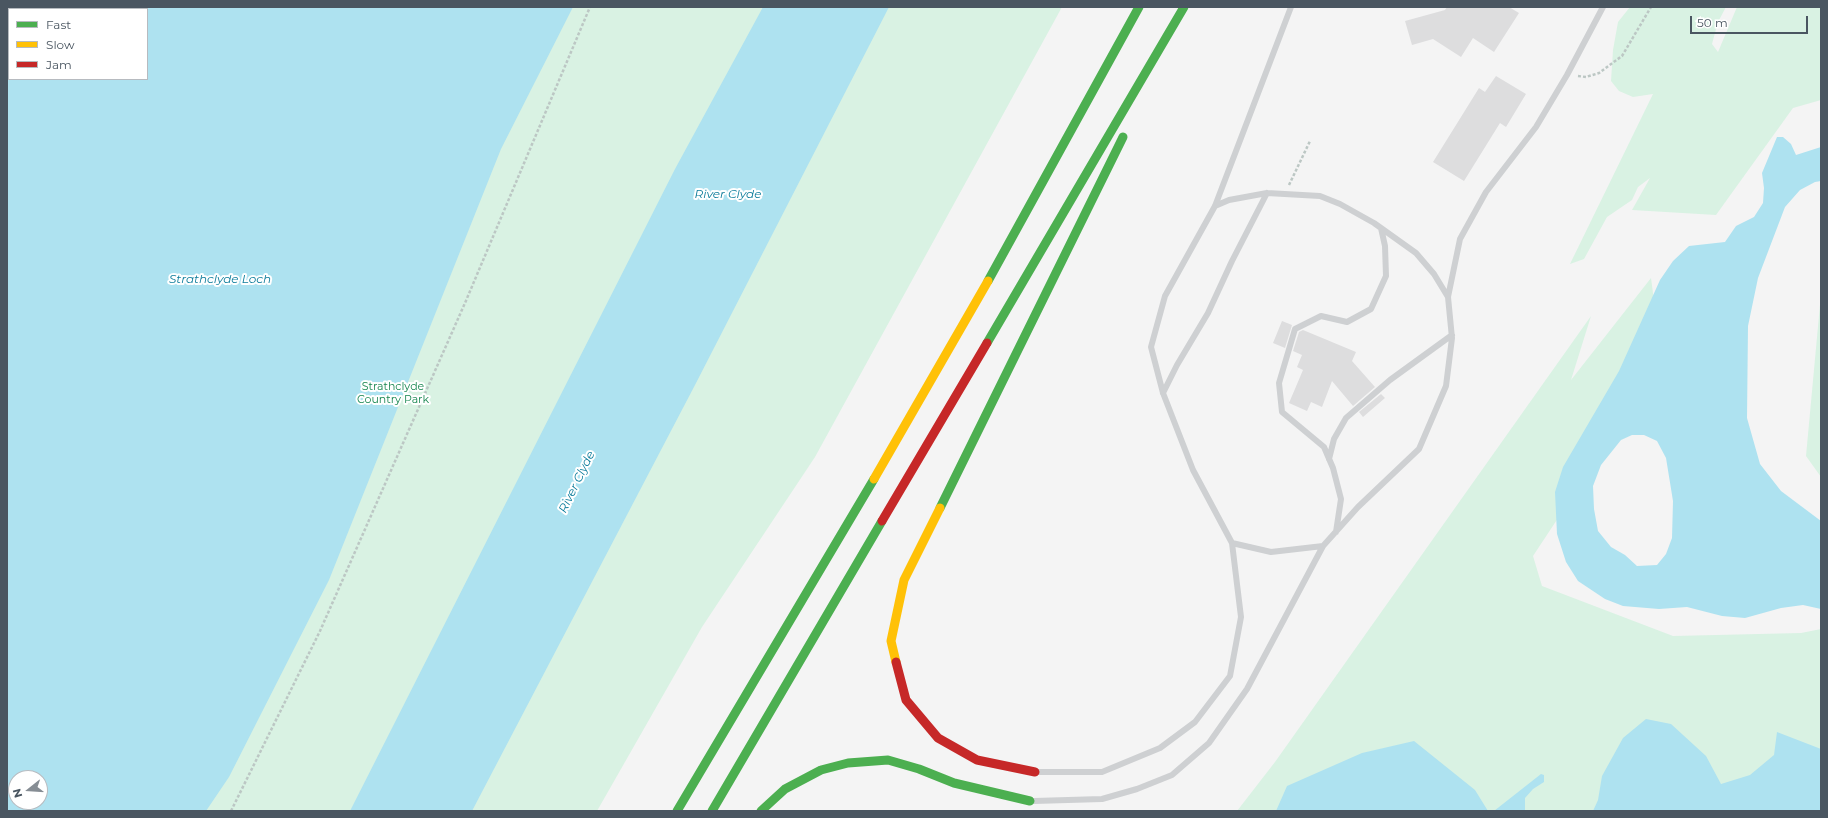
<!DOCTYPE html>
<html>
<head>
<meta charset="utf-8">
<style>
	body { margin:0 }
	#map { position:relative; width:1828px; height:818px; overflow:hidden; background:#f4f4f4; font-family:Montserrat,sans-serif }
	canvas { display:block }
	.frame { position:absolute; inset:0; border:8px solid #4a5661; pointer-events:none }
	.legend { position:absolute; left:8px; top:8px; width:140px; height:72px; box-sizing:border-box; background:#fff; border:1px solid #b7bbc0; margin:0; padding:5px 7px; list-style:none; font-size:12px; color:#4a5661 }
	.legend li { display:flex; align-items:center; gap:8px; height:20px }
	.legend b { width:20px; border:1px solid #b7bbc0 }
	.north { position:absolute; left:8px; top:770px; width:40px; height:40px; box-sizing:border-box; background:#fff; border:1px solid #b7bbc0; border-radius:50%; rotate:253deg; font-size:11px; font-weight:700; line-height:16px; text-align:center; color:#4a5661 }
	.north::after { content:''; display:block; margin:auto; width:14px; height:18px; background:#868d94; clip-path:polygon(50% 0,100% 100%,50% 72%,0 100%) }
	.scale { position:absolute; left:1690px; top:16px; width:118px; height:18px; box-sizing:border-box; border:2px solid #4a5661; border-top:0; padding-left:5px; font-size:12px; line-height:14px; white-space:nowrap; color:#4a5661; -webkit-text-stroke:3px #fff; paint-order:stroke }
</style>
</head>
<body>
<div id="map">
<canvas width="1828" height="818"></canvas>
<div class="frame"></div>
<ul class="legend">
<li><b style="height:5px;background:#4caf50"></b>Fast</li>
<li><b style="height:5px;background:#ffc107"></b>Slow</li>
<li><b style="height:5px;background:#c62828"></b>Jam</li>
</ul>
<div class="north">N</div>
<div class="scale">50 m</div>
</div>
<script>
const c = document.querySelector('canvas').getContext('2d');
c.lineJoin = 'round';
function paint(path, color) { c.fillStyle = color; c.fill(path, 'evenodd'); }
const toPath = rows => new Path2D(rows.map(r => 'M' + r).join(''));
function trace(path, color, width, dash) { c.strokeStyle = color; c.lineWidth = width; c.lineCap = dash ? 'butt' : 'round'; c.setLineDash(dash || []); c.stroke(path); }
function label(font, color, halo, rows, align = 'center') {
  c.font = font + ' Montserrat,sans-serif'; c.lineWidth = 4; c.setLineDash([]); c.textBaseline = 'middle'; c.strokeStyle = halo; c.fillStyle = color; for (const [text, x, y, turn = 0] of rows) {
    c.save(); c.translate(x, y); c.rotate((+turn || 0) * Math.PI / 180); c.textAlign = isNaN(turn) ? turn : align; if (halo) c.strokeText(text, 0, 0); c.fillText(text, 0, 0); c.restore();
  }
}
paint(toPath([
	[7,7,1062,7,815,457,702,627,597,811,7,811],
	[9,9,147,9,147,79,9,79],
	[16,778,40,778,40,802,16,802],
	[1630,7,1726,7,1718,22,1712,44,1718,52,1737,7,1821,7,1821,100,1793,108,1716,215,1632,210,1650,178,1638,187,1632,200,1607,217,1584,259,1570,264,1653,94,1633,97,1619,91,1611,81,1613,50,1618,22],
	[1651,278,1662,361,1533,556,1542,586,1673,636,1801,633,1821,629,1821,811,1237,811,1275,762,1591,316,1571,380],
	[1821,294,1821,477,1806,456]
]), '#d9f2e3');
paint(toPath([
	[7,7,573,7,501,149,329,580,229,777,206,811,7,811],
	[9,9,147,9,147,79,9,79],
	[16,778,40,778,40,802,16,802],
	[763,7,889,7,695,385,472,811,350,811,675,169],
	[1777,137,1783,137,1791,144,1796,155,1821,147,1821,181,1815,182,1800,190,1785,207,1758,278,1748,326,1747,418,1760,464,1781,491,1821,521,1821,609,1803,605,1781,608,1745,618,1722,616,1687,607,1659,609,1623,606,1605,599,1578,581,1566,562,1557,534,1555,492,1563,467,1619,371,1660,280,1673,261,1689,246,1725,242,1736,226,1754,217,1763,203,1764,188,1762,173],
	[1632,435,1644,435,1657,441,1666,458,1673,501,1672,538,1666,554,1657,565,1637,566,1625,555,1611,547,1598,531,1594,509,1593,486,1601,465,1621,440],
	[1646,719,1671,724,1706,756,1721,784,1750,775,1774,755,1777,732,1821,749,1821,811,1593,811,1598,800,1602,776,1623,738],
	[1414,741,1475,790,1488,811,1276,811,1287,786,1362,753],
	[1541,774,1544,775,1544,782,1533,789,1525,798,1525,811,1494,811]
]), '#aee2f0');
paint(toPath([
	[1447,7,1509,7,1519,13,1494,52,1473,38,1461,57,1433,39,1412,45,1405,21,1445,10],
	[1496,76,1526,94,1506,127,1500,123,1464,181,1433,162,1479,88,1485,92],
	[1282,321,1292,325,1285,348,1273,343],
	[1303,330,1356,352,1352,361,1375,387,1353,406,1332,381,1322,407,1311,402,1307,411,1289,403,1303,370,1297,367,1302,355,1293,351,1299,332],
	[1381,394,1385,398,1363,417,1359,412]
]), '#ddddde');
trace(toPath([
	[1578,76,1586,77,1599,73,1622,56,1651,7],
	[1289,185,1310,141],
	[231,811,320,631,465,303,590,7]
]), '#bcc7c4', 2.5, [3, 2]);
trace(toPath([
	[1215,206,1229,200,1267,193,1320,196,1340,204,1374,223,1416,253,1434,274,1448,297],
	[1163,393,1177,365,1208,313,1232,261,1267,193],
	[1329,459,1334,439,1346,418,1390,380,1452,335],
	[1336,532,1341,499,1333,468,1324,447,1282,412,1279,383,1295,329,1321,316,1347,322,1371,309,1386,276,1385,246,1381,228],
	[1232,543,1271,552,1323,546],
	[1038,772,1102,772,1160,748,1195,722,1230,676,1241,617,1232,543,1193,470,1163,393,1151,347,1165,296,1215,206,1291,7],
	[1034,801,1102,799,1137,789,1172,775,1209,743,1247,689,1323,546,1358,507,1419,449,1446,386,1452,338,1448,297,1460,239,1486,192,1536,127,1567,75,1603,7]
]), '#ced0d2', 6);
trace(toPath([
	[988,281,1139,7],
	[987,343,1184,7],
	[940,508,1123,137],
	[677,811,874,479],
	[712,811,882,521],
	[761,811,785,789,821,770,848,763,888,760,919,769,954,783,1030,801]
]), '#4caf50', 9);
trace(toPath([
	[874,479,988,281],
	[896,662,891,641,904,580,940,508]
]), '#ffc107', 9);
trace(toPath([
	[882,521,987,343],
	[896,662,906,700,938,738,977,760,1035,772]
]), '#c62828', 9);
label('11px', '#17864f', '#fff', [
	["Strathclyde",393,387],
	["Country Park",393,400]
]);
label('italic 12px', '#0c7c9b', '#fff', [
	["River Clyde",728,194],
	["Strathclyde Loch",220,279],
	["River Clyde",577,482,-64]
]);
</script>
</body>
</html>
